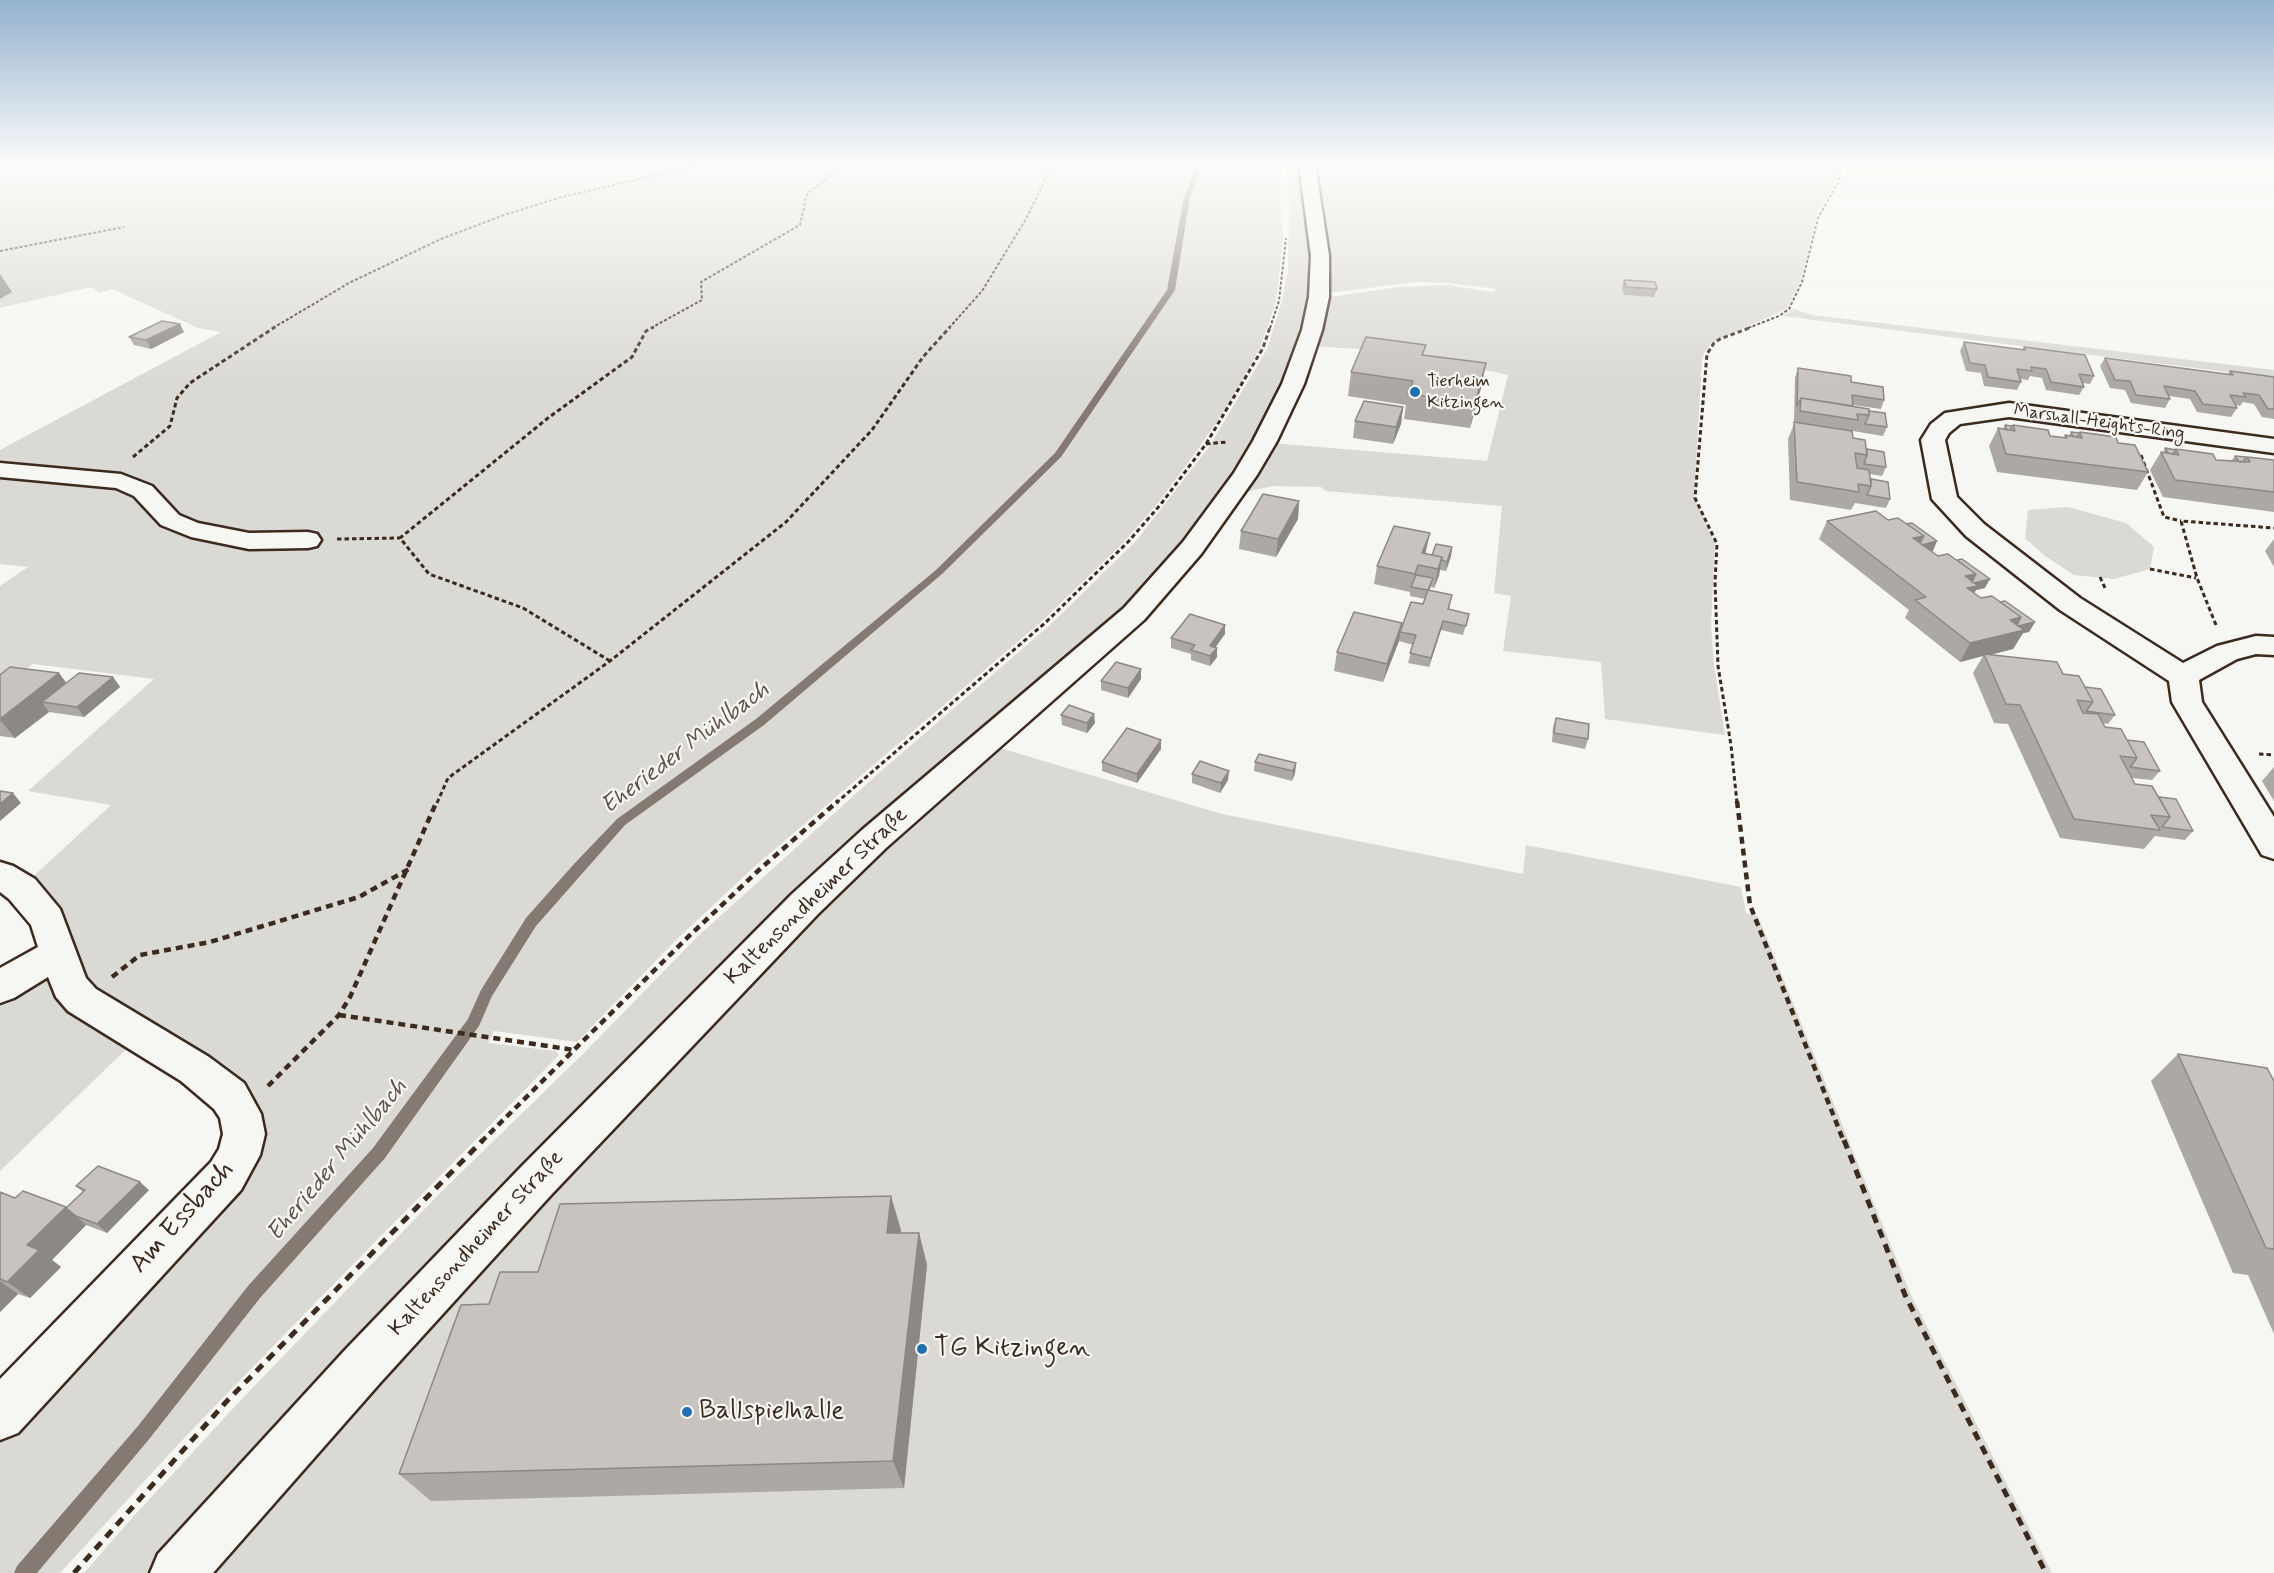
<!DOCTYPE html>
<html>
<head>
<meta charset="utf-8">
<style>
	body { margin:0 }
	canvas { display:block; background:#f6f6f2 }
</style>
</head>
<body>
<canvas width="2274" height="1573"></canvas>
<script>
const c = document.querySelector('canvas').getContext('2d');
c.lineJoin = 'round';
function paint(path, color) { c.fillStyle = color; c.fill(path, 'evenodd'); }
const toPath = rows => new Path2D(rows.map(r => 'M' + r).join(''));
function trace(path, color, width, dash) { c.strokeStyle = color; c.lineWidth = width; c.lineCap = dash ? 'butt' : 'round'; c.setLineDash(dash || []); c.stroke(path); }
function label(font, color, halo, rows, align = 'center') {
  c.font = font + ' Mynerve,sans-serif'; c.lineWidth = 4.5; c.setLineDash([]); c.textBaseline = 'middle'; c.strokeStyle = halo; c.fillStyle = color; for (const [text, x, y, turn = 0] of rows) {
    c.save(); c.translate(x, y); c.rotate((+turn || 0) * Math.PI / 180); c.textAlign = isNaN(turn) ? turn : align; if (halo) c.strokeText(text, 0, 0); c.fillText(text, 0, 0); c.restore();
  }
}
paint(toPath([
	[0,164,1278,164,1283,239,1276,302,1260,348,1231,400,1201,445,1158,503,1124,542,1042,621,754,867,676,940,577,1042,494,1031,488,1043,556,1051,559,1055,317,1301,186,1436,60,1573,0,1573,0,1427,233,1178,249,1156,257,1131,255,1112,242,1093,214,1071,146,1030,0,1171,0,995,68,952,56,916,25,884,111,805,28,791,154,679,33,664,0,688,0,586,28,567,0,564,0,472,116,482,138,492,165,521,186,530,224,539,277,544,312,541,315,538,251,539,196,527,175,519,161,508,147,491,124,479,0,466,0,450,221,332,198,328,112,289,99,293,91,287,0,308,0,299,11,292,3,279,0,279],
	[1285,164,1302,164,1314,279,1301,350,1238,474,1128,610,1014,711,162,1573,84,1573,132,1518,240,1401,439,1194,584,1053,697,937,880,772,1050,625,1136,541,1209,447,1267,349,1282,301,1288,269,1289,199],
	[1314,164,1838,164,1839,176,1818,211,1800,282,1787,309,1712,342,1704,353,1702,360,1694,497,1715,544,1711,625,1714,665,1725,735,1605,719,1601,662,1503,651,1511,596,1494,593,1502,506,1325,491,1321,487,1273,486,1241,493,1271,443,1487,461,1508,375,1453,363,1371,350,1315,346,1323,298,1398,287,1448,285,1493,292,1496,289,1447,283,1415,282,1322,294,1323,242],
	[1793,309,1813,315,2274,370,2274,378,1783,316],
	[2068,507,2126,523,2154,547,2150,569,2114,579,2074,575,2045,556,2025,538,2028,510],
	[993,746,1222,814,1523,874,1526,845,1741,887,1746,913,1758,916,1911,1295,2052,1573,196,1573,739,981]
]), '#dad9d3');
paint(toPath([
	[1197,164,1203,164,1190,197,1175,290,1061,457,942,574,764,725,625,825,536,926,492,996,479,1026,385,1158,260,1298,150,1438,37,1573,14,1573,17,1566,138,1426,248,1286,373,1148,468,1019,481,990,526,918,574,864,617,819,756,719,936,570,1055,453,1167,290,1184,197,1197,164]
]), '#857a71');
const minor = toPath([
	[2009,403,2274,439,2274,453,2009,417,1960,424,1949,433,1945,440,1957,497,1984,524,2080,598,2183,663,2217,646,2256,636,2274,637,2274,655,2256,654,2237,659,2199,680,2202,702,2274,817,2274,859,2262,855,2172,702,2169,681,2060,610,1966,536,1932,499,1921,440,1931,424,1945,413,2009,403],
	[0,463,121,474,152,486,179,515,198,523,249,533,308,532,317,534,321,540,317,546,308,548,249,549,191,537,161,525,134,496,116,488,0,477,0,463],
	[0,862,13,866,35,879,60,909,86,978,96,989,209,1057,244,1083,261,1114,265,1134,260,1155,241,1190,18,1433,0,1440,0,1379,211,1162,219,1149,223,1134,220,1118,214,1109,181,1081,68,1011,56,997,48,977,14,998,0,1003,0,968,38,947,31,925,9,899,0,892,0,862]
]);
const major = toPath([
	[1299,164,1315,164,1329,256,1329,297,1322,330,1304,384,1277,441,1257,475,1201,554,1144,620,886,848,818,914,551,1195,380,1383,213,1573,150,1573,158,1554,346,1349,521,1167,792,894,862,830,1124,608,1183,542,1234,473,1253,441,1282,384,1302,330,1309,297,1311,256,1299,164]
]);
trace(minor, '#3b2a1e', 5);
trace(major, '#3b2a1e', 5);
trace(toPath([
	[0,251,124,227],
	[273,328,349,283,441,239,504,215,562,197,705,164],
	[651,328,702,300,701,282,800,225,807,194,845,164],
	[949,328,982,291,1026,219,1053,164],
	[1270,328,1279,301,1286,238],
	[1748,328,1779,316,1789,309,1802,282,1818,218,1839,181,1840,164]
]), '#3b2a1e', 2, [3, 2]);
trace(toPath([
	[1206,444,1227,442],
	[2141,455,2164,517,2181,521],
	[133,457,170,426,177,398,190,383,275,327],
	[337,539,400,538],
	[2150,569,2196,578],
	[2100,577,2105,588],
	[2216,625,2197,578,2181,521,2274,528],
	[610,661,523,608,429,574,400,538,548,418,632,357,646,331,654,327],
	[2259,754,2274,755],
	[437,803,448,778,610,661,786,522,872,430,923,357,950,327],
	[836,803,1045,623,1128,542,1161,504,1206,444,1263,348,1270,327],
	[1737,803,1731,745,1718,666,1715,582,1717,544,1695,498,1707,354,1714,343,1720,339,1752,327]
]), '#3b2a1e', 3, [4.5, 3]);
trace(toPath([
	[1737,801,1750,905,1844,1142],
	[112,977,140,955,210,942,359,897,409,869],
	[339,1015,574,1050],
	[268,1086,339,1015,350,997,437,801],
	[481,1142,688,937,760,869,838,801]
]), '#3b2a1e', 4.5, [7, 5]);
trace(toPath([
	[1844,1140,1905,1295,2046,1573],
	[74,1573,226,1402,483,1140]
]), '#3b2a1e', 5, [9, 7]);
paint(minor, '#f6f6f2');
paint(major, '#f6f6f2');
paint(toPath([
	[1624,280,1657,289,1654,297,1624,295,1622,288],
	[184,332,151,349,134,345,129,337],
	[1964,342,2022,350,2024,347,2094,376,2090,384,2083,383,2084,387,2079,395,2046,390,2042,378,2030,376,2028,380,2020,379,2021,382,2017,390,1984,386,1981,373,1966,371,1960,351],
	[1424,355,1481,388,1470,428,1404,419,1406,405,1348,396,1351,372],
	[2105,358,2228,374,2230,371,2274,377,2274,419,2262,417,2254,404,2243,402,2240,406,2235,405,2237,408,2231,417,2197,412,2190,399,2169,396,2170,399,2165,408,2131,403,2125,390,2110,388,2100,366],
	[1798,368,1851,382,1884,400,1881,409,1853,405,1853,406,1869,411,1887,427,1883,436,1853,431,1853,438,1886,467,1882,476,1870,474,1871,479,1890,499,1886,508,1855,503,1851,510,1790,500,1788,439,1794,424,1795,377],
	[1403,407,1401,424,1393,444,1353,438,1355,421],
	[2005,425,2050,436,2064,438,2065,435,2069,436,2071,432,2080,433,2118,443,2148,472,2137,490,1997,472,1989,446,1998,428,2003,429],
	[2165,448,2176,450,2216,460,2231,461,2235,456,2274,460,2274,512,2163,497,2150,470,2161,452,2163,453],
	[1299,501,1298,519,1276,557,1239,549,1241,531],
	[1827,521,1933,551,1930,551,1985,588,1976,590,1974,593,1981,598,2000,602,2035,622,2029,632,2023,633,2013,649,1989,655,2063,674,2085,687,2115,715,2108,724,2103,723,2105,727,2127,740,2160,771,2152,780,2132,778,2135,784,2159,797,2193,831,2185,840,2155,836,2144,849,2060,838,2008,724,1994,723,1973,673,1983,656,1960,662,1905,618,1909,610,1819,539],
	[2274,539,2274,567,2265,551],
	[1452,547,1451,556,1446,571,1440,570,1434,588,1431,587,1429,591,1450,605,1449,610,1469,614,1463,635,1441,630,1429,667,1408,663,1413,645,1399,641,1383,682,1334,671,1337,652,1400,632,1423,604,1425,599,1410,596,1410,592,1374,584,1377,566,1426,551,1425,554,1432,555],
	[1225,625,1225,634,1215,647,1217,657,1210,666,1191,660,1191,654,1171,648,1171,638],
	[1141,669,1141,679,1128,698,1101,690,1101,681],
	[59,673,66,683,113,677,120,687,84,717,49,712,15,738,0,736,0,675],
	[1061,715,1095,723,1087,733,1062,725],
	[1556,718,1588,739,1585,749,1552,742,1553,727],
	[1161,740,1161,749,1137,783,1102,771,1102,762],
	[1255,762,1296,763,1295,773,1292,781,1254,771],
	[2274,767,2274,801,2262,781],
	[1192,774,1228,780,1220,793,1192,783],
	[2178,1054,2274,1081,2274,1334,2248,1275,2233,1273,2151,1081],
	[76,1186,149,1190,107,1233,86,1225,52,1260,61,1267,30,1298,18,1294,0,1312,0,1192,15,1198,66,1208,83,1192],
	[901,1230,900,1233,919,1233,927,1265,904,1488,431,1501,399,1474,538,1272]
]), '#aca8a3');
paint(toPath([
	[0,274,12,292,0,299],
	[180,324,184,332,151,349,146,340],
	[1486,363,1481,388,1470,428,1475,403],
	[1403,407,1401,424,1393,444,1396,427],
	[1299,501,1298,519,1276,557,1278,539],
	[1430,533,1426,551,1421,566,1422,553],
	[1924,536,1937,541,1933,551,1904,557,1913,538],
	[1452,547,1451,556,1446,571,1447,562],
	[1442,557,1439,576,1434,588,1438,569],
	[1976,574,1990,579,1985,588,1976,590,1968,605,1965,576],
	[2021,617,2035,622,2029,632,2023,633,2013,649,1985,656,1984,654,1983,656,1960,662,1970,643,2010,620],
	[1443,621,1441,630,1429,667,1431,658],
	[1402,623,1399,641,1383,682,1387,664],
	[1225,625,1225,634,1210,655,1210,646],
	[1217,648,1217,657,1210,666,1210,656],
	[1141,669,1141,679,1128,698,1128,688],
	[59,673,73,692,42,702,49,712,15,738,0,720],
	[113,677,120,687,84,717,77,707],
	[1094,714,1095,723,1087,733,1087,723],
	[1161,740,1161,749,1137,783,1137,774],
	[1296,763,1295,773,1292,781,1293,771],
	[1229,771,1228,780,1220,793,1221,783],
	[13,793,21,803,0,821,0,804],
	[140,1182,149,1190,107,1233,97,1224],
	[891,1196,901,1230,896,1266,887,1233],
	[66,1207,86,1225,52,1260,61,1267,30,1298,7,1282,27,1245],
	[919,1233,927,1265,904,1488,893,1461],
	[0,1281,18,1294,0,1312]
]), '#8c8885');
const building = toPath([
	[1624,280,1655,282,1657,289,1626,287,1624,280],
	[162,321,180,324,146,340,129,337,162,321],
	[1366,337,1426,345,1422,355,1486,363,1475,403,1408,394,1413,381,1351,372,1366,337],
	[1964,342,2025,350,2024,347,2085,355,2094,376,2079,374,2084,387,2051,382,2046,369,2031,367,2032,371,2017,369,2021,382,1988,377,1985,365,1970,363,1964,342],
	[2105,358,2233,375,2230,371,2274,377,2274,409,2268,409,2259,395,2243,393,2246,397,2230,395,2237,408,2203,404,2195,391,2164,386,2170,399,2136,395,2130,381,2115,380,2105,358],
	[1798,368,1851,376,1851,382,1883,387,1884,400,1852,395,1853,406,1801,398,1797,406,1798,368],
	[1801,398,1869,409,1869,415,1857,414,1858,420,1800,411,1801,398],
	[1364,401,1403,407,1396,427,1355,421,1364,401],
	[1869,411,1885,413,1887,427,1865,424,1869,415,1869,411],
	[1794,422,1852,431,1853,438,1865,440,1867,455,1855,453,1857,468,1869,470,1871,486,1858,484,1859,492,1797,482,1794,422],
	[2005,425,2012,426,2010,430,2007,430,2005,425],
	[2013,425,2048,430,2050,436,2067,438,2065,435,2082,438,2080,432,2116,437,2118,443,2135,445,2148,472,2006,454,1998,428,2015,431,2013,425],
	[2071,432,2080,433,2077,437,2073,436,2071,432],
	[2165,448,2176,450,2173,454,2168,453,2165,448],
	[1867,449,1884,452,1886,467,1864,464,1867,455,1867,449],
	[2176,449,2213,454,2216,460,2250,462,2247,457,2274,460,2274,492,2175,480,2161,452,2179,455,2176,449],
	[2235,456,2246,457,2243,462,2239,462,2235,456],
	[1871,479,1888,482,1890,499,1867,495,1871,486,1871,479],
	[1263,494,1299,501,1278,539,1241,531,1263,494],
	[1876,511,1888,520,1898,518,1924,536,1913,538,1938,556,1948,554,1976,574,1965,576,1978,586,1967,588,1981,598,1992,596,2021,617,2010,620,2024,630,1970,643,1915,600,1926,597,1827,521,1876,511],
	[1912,523,1937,541,1922,545,1920,543,1924,536,1907,524,1912,523],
	[1394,526,1430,533,1422,553,1442,557,1438,569,1418,565,1415,574,1377,566,1394,526],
	[1436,544,1452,547,1447,562,1442,560,1442,557,1432,555,1436,544],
	[1962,559,1990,579,1974,583,1972,582,1976,574,1957,560,1962,559],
	[1416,575,1433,578,1428,590,1411,587,1416,575],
	[1428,590,1452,595,1448,609,1469,614,1466,626,1443,621,1431,658,1410,653,1416,635,1400,632,1411,602,1423,604,1428,590],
	[2005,601,2035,622,2018,626,2017,625,2021,617,2000,602,2005,601],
	[1354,612,1402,623,1387,664,1337,652,1354,612],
	[1190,614,1225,625,1210,646,1217,648,1210,656,1191,650,1195,645,1171,638,1190,614],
	[1984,654,2057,662,2063,674,2079,676,2093,702,2077,700,2083,713,2098,714,2105,727,2121,729,2137,758,2120,756,2127,769,2135,784,2152,786,2170,817,2151,815,2160,830,2074,819,2020,705,2006,704,1984,654],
	[1116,662,1141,669,1128,688,1101,681,1116,662],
	[10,667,59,673,0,719,0,675,10,667],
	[79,673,113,677,77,707,42,702,79,673],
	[2085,687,2101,689,2115,715,2086,711,2093,702,2085,687],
	[1069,705,1094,714,1087,723,1061,715,1069,705],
	[1556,718,1589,724,1588,739,1554,733,1556,718],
	[1127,728,1161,740,1137,774,1102,762,1127,728],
	[2127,740,2144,742,2160,771,2130,767,2137,758,2127,740],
	[1259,754,1296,763,1293,771,1255,762,1259,754],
	[1200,761,1229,771,1221,783,1192,774,1200,761],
	[0,791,13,793,0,804,0,791],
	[2159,797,2176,799,2193,831,2162,827,2170,817,2159,797],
	[2178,1054,2267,1068,2274,1081,2274,1249,2266,1248,2178,1054],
	[98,1166,140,1182,97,1224,76,1216,66,1208,85,1190,76,1186,98,1166],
	[23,1191,66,1207,27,1245,39,1250,7,1282,0,1279,0,1192,15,1198,23,1191],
	[891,1196,887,1233,919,1233,893,1461,399,1474,461,1305,489,1304,500,1272,538,1272,560,1204,891,1196]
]);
paint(building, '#c8c3be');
trace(building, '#8c8885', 1.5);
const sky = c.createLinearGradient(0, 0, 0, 384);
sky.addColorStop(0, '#94b2cf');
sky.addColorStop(0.43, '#fbfbf9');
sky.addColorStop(1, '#fbfbf900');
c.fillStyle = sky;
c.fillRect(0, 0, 2274, 384);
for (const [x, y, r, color] of [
	[1415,392,6,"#1f6fb2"],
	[922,1349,6,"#1f6fb2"],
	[687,1412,6,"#1f6fb2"]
]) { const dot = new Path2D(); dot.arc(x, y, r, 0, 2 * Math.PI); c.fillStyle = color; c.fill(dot); trace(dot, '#f6f6f2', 2); }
label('18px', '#3b2a1e', '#f6f6f2', [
	["Tierheim",1427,382],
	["Kitzingen",1427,403]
], 'left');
label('18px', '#3b2a1e', '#f6f6f2', [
	["Marshall-Heights-Ring",2099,423,8]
]);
label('22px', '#3b2a1e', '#f6f6f2', [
	["Kaltensondheimer Straße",817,897,-44],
	["Kaltensondheimer Straße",477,1244,-47]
]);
label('italic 24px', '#605248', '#f6f6f2', [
	["Eherieder Mühlbach",686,749,-37],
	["Eherieder Mühlbach",338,1161,-50]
]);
label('27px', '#3b2a1e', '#f6f6f2', [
	["Am Essbach",183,1218,-48]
]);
label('27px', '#3b2a1e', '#f6f6f2', [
	["TG Kitzingen",934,1349],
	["Ballspielhalle",699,1412]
], 'left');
</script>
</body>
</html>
